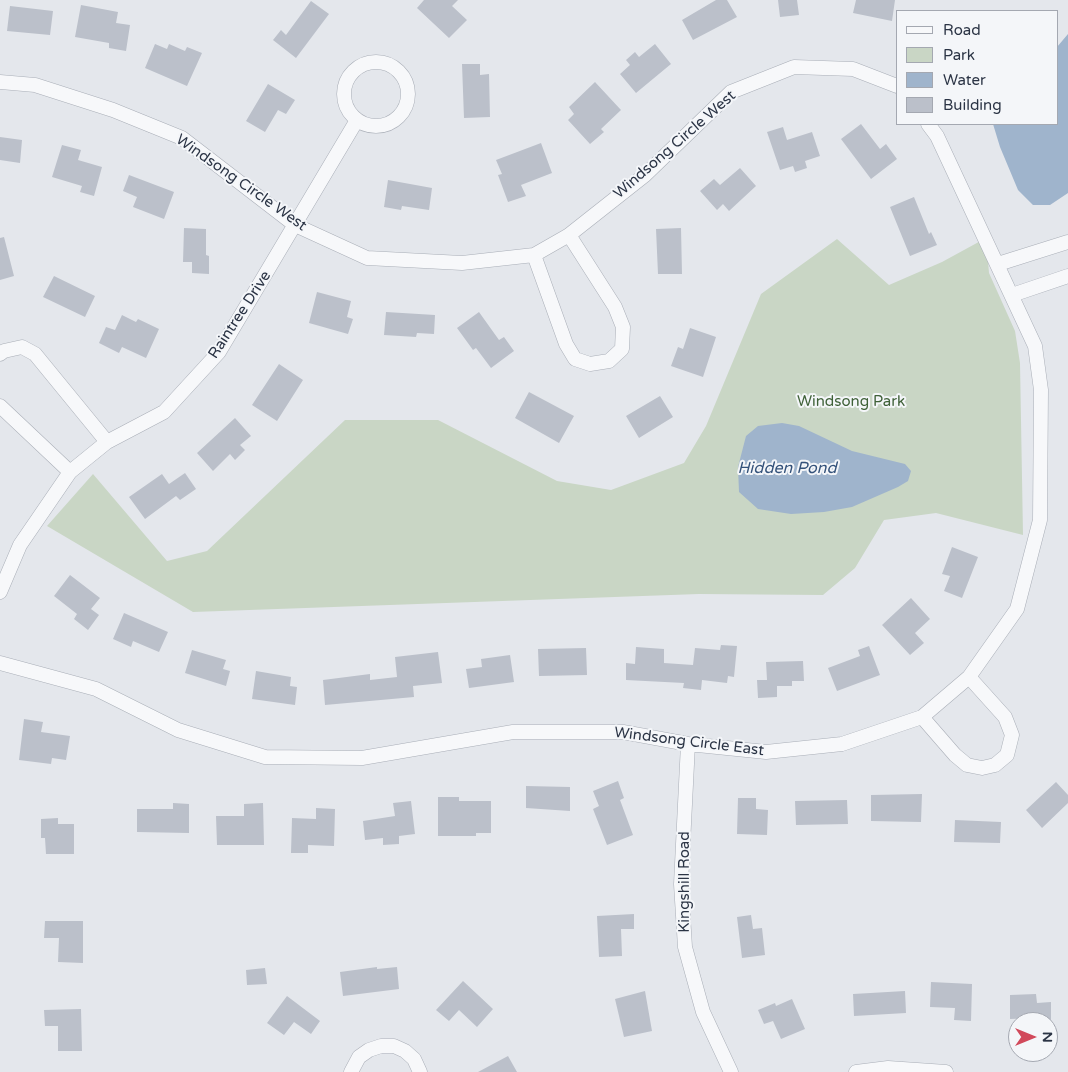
<!DOCTYPE html>
<html>
<head>
<meta charset="utf-8">
<style>
	body { margin:0 }
	#map { position:relative; width:1068px; height:1072px; overflow:hidden; background:#e4e7ec; font-family:"Varela Round",sans-serif }
	canvas { display:block }
	.legend { position:absolute; left:896px; top:10px; width:162px; height:115px; box-sizing:border-box; background:#f4f6f9; border:1px solid #a4a8b1; margin:0; padding:6px 9px; list-style:none; font-size:15px; color:#2b3445 }
	.legend li { display:flex; align-items:center; gap:10px; height:25px }
	.legend b { width:25px; border:1px solid #a4a8b1 }
	.north { position:absolute; left:1008px; top:1012px; width:50px; height:50px; box-sizing:border-box; background:#f4f6f9; border:1px solid #a4a8b1; border-radius:50%; rotate:90deg; font-size:14px; font-weight:700; line-height:20px; text-align:center; color:#2b3445 }
	.north::after { content:''; display:block; margin:auto; width:18px; height:22px; background:#d1495b; clip-path:polygon(50% 0,100% 100%,50% 72%,0 100%) }
</style>
</head>
<body>
<div id="map">
<canvas width="1068" height="1072"></canvas>
<ul class="legend">
<li><b style="height:6px;background:#f7f8fa"></b>Road</li>
<li><b style="height:14px;background:#c9d6c5"></b>Park</li>
<li><b style="height:14px;background:#9fb4cc"></b>Water</li>
<li><b style="height:14px;background:#bbc0ca"></b>Building</li>
</ul>
<div class="north">N</div>
</div>
<script>
const c = document.querySelector('canvas').getContext('2d');
c.lineJoin = 'round';
function paint(path, color) { c.fillStyle = color; c.fill(path, 'evenodd'); }
const toPath = rows => new Path2D(rows.map(r => 'M' + r).join(''));
function trace(path, color, width, dash) { c.strokeStyle = color; c.lineWidth = width; c.lineCap = dash ? 'butt' : 'round'; c.setLineDash(dash || []); c.stroke(path); }
function label(font, color, halo, rows, align = 'center') {
  c.font = font + ' "Varela Round",sans-serif'; c.lineWidth = 4; c.setLineDash([]); c.textBaseline = 'middle'; c.strokeStyle = halo; c.fillStyle = color; for (const [text, x, y, turn = 0] of rows) {
    c.save(); c.translate(x, y); c.rotate((+turn || 0) * Math.PI / 180); c.textAlign = isNaN(turn) ? turn : align; if (halo) c.strokeText(text, 0, 0); c.fillText(text, 0, 0); c.restore();
  }
}
paint(toPath([
	[986,238,989,273,1015,331,1020,363,1023,535,936,513,884,520,855,568,823,595,699,594,193,612,47,526,93,474,167,561,207,551,345,420,438,420,557,481,611,490,684,463,706,426,761,294,837,239,889,285,942,262]
]), '#c9d6c5');
paint(toPath([
	[1068,34,1068,193,1050,205,1033,205,1018,190,1000,147,993,124,1057,124,1057,47],
	[782,423,799,426,852,451,905,464,911,471,908,481,898,487,852,507,824,512,791,514,758,509,739,492,738,467,746,436,758,426]
]), '#9fb4cc');
paint(toPath([
	[424,0,458,0,452,6,467,20,449,38,417,8],
	[716,0,727,0,737,17,693,40,682,20],
	[778,0,797,0,799,15,780,17],
	[856,0,895,0,892,21,853,13],
	[311,1,329,14,296,58,273,40,281,30,286,35],
	[81,5,118,12,116,23,130,25,126,51,109,48,109,43,75,37],
	[10,6,53,11,50,35,7,31],
	[155,44,167,49,169,44,185,51,187,47,202,53,187,86,145,68],
	[655,44,671,64,636,93,620,74,630,65,626,60,635,52,639,57],
	[462,64,480,64,480,75,489,74,490,117,464,118],
	[595,82,621,110,601,129,604,132,590,144,568,120,574,114,569,107],
	[268,84,295,100,286,114,278,110,265,132,246,121],
	[861,124,880,149,886,144,897,159,871,179,841,139],
	[783,127,787,140,812,132,820,156,805,161,807,168,795,172,793,166,780,170,767,132],
	[0,137,22,140,20,163,0,160],
	[541,143,552,173,521,185,526,196,508,202,498,175,502,174,496,160],
	[62,145,81,150,78,160,102,167,94,196,80,192,82,186,52,177],
	[740,168,756,186,729,211,723,204,717,210,700,191,714,179,720,185],
	[129,175,174,192,164,219,133,207,137,197,123,191],
	[388,180,432,188,429,210,402,206,401,210,384,207],
	[914,197,929,234,931,232,937,245,910,256,890,207],
	[184,228,206,229,206,255,209,256,209,274,192,273,192,262,183,262],
	[681,228,682,274,658,274,656,229],
	[4,237,14,276,0,280,0,238],
	[54,276,95,296,85,317,43,297],
	[317,292,351,301,347,317,353,319,348,334,309,323],
	[386,312,435,315,434,334,417,333,416,337,384,335],
	[479,312,499,340,504,337,514,351,491,368,476,348,473,350,457,328],
	[122,315,136,322,138,319,159,329,146,358,122,347,119,353,99,343,106,327,115,330],
	[690,328,716,337,703,377,671,366,678,347,683,349],
	[279,364,303,380,277,421,252,405],
	[529,392,574,416,559,443,515,418],
	[660,396,673,417,639,438,626,416],
	[235,418,251,436,240,445,245,450,235,460,230,454,213,471,197,453],
	[185,473,196,489,180,500,176,496,145,519,129,497,162,474,169,484],
	[952,547,978,557,962,598,944,591,950,576,942,574],
	[70,575,100,598,91,609,99,615,88,630,74,619,77,614,54,596],
	[911,598,930,619,915,633,924,643,910,655,882,625],
	[124,613,168,632,159,652,133,641,131,647,113,639],
	[721,645,737,646,734,677,728,676,727,683,702,680,701,690,683,688,684,683,626,680,626,663,635,664,636,647,664,649,664,663,693,665,695,648,720,650],
	[869,646,880,675,837,691,828,668,860,656,858,650],
	[586,648,587,675,539,676,538,649],
	[192,650,226,660,223,669,230,671,226,686,185,673],
	[438,652,442,683,413,686,414,697,325,705,323,680,370,674,370,680,397,677,395,657],
	[510,655,514,682,469,688,466,669,482,667,481,659],
	[803,661,804,681,792,681,792,686,777,686,777,697,758,698,757,680,767,680,766,662],
	[256,671,291,677,290,686,297,687,295,705,252,699],
	[24,719,43,722,41,732,70,736,66,760,52,758,51,764,19,760],
	[618,781,624,798,620,800,633,835,607,845,593,809,599,806,593,791],
	[1056,782,1068,795,1068,803,1042,828,1026,810],
	[526,786,570,787,570,811,526,808],
	[922,794,921,822,871,821,871,795],
	[438,797,459,797,459,801,491,801,491,833,476,833,476,836,438,836],
	[738,798,756,798,756,809,768,810,767,835,737,834],
	[847,800,848,824,796,825,795,801],
	[411,801,415,834,399,836,399,844,383,845,383,838,365,840,363,821,395,816,393,803],
	[173,803,189,804,189,833,137,832,137,809,173,809],
	[263,803,264,845,217,845,216,816,244,816,244,804],
	[316,808,335,809,334,846,308,845,308,853,291,853,292,818,316,819],
	[58,818,58,824,74,824,74,854,46,854,45,838,41,838,41,819],
	[955,820,1001,822,1000,843,954,842],
	[634,914,634,929,621,929,622,956,599,957,597,916],
	[751,915,753,929,762,928,765,955,742,958,737,917],
	[45,921,83,921,83,963,58,962,59,938,44,938],
	[377,967,377,969,397,967,399,989,343,996,340,972],
	[265,968,267,984,247,985,246,970],
	[463,981,493,1009,477,1027,459,1010,449,1021,436,1010],
	[931,982,972,984,971,1021,954,1020,955,1008,930,1007],
	[645,991,652,1031,624,1037,615,999],
	[905,991,906,1013,854,1016,853,994],
	[1036,994,1037,1003,1051,1002,1051,1021,1036,1022,1036,1018,1010,1019,1010,995],
	[287,996,320,1021,311,1034,294,1022,284,1035,267,1023],
	[792,999,805,1029,781,1039,773,1021,764,1024,758,1010,775,1003,776,1006],
	[81,1009,82,1051,58,1051,58,1026,45,1026,44,1010],
	[508,1056,517,1072,478,1072]
]), '#bbc0ca');
const street = toPath([
	'344 94a32 32 0 1 1 64 0a32 32 0 1 1-64 0Z',
	[0,82,35,85,113,110,182,138,295,225,367,258,462,263,534,255,569,235,645,175,731,92,794,67,853,69,897,86],
	[534,255,566,344,575,359,590,364,609,361,622,349,623,327,615,307,569,235],
	[998,264,1068,242],
	[1012,295,1068,276],
	[0,354,4,351,22,347,35,354,107,442],
	[0,406,70,472],
	[0,592,20,545,70,472,107,442,164,412,219,352,357,120],
	[0,663,96,689,178,730,265,757,362,758,513,732,623,732,688,744,766,752,842,744,922,717,969,677,1017,609,1040,520,1041,390,1035,346,937,136,928,124],
	[922,717,955,755,967,765,982,768,995,765,1007,755,1012,735,1005,717,969,677],
	[688,744,681,884,685,947,703,1012,731,1072],
	[351,1072,359,1057,369,1050,381,1046,394,1046,405,1051,414,1059,420,1072],
	[856,1072,888,1068,946,1072]
]);
trace(street, '#a9aeb7', 15);
trace(street, '#f7f8fa', 14);
label('15px', '#2b3445', '#f4f6f9', [
	["Windsong Circle West",675,145,-41],
	["Windsong Circle West",241,183,35],
	["Raintree Drive",240,315,-57],
	["Windsong Circle East",689,742,7],
	["Kingshill Road",685,882,-90]
]);
label('15px', '#3f6138', '#f4f6f9', [
	["Windsong Park",851,402]
]);
label('italic 16px', '#34527a', '#f4f6f9', [
	["Hidden Pond",787,469]
]);
</script>
</body>
</html>
